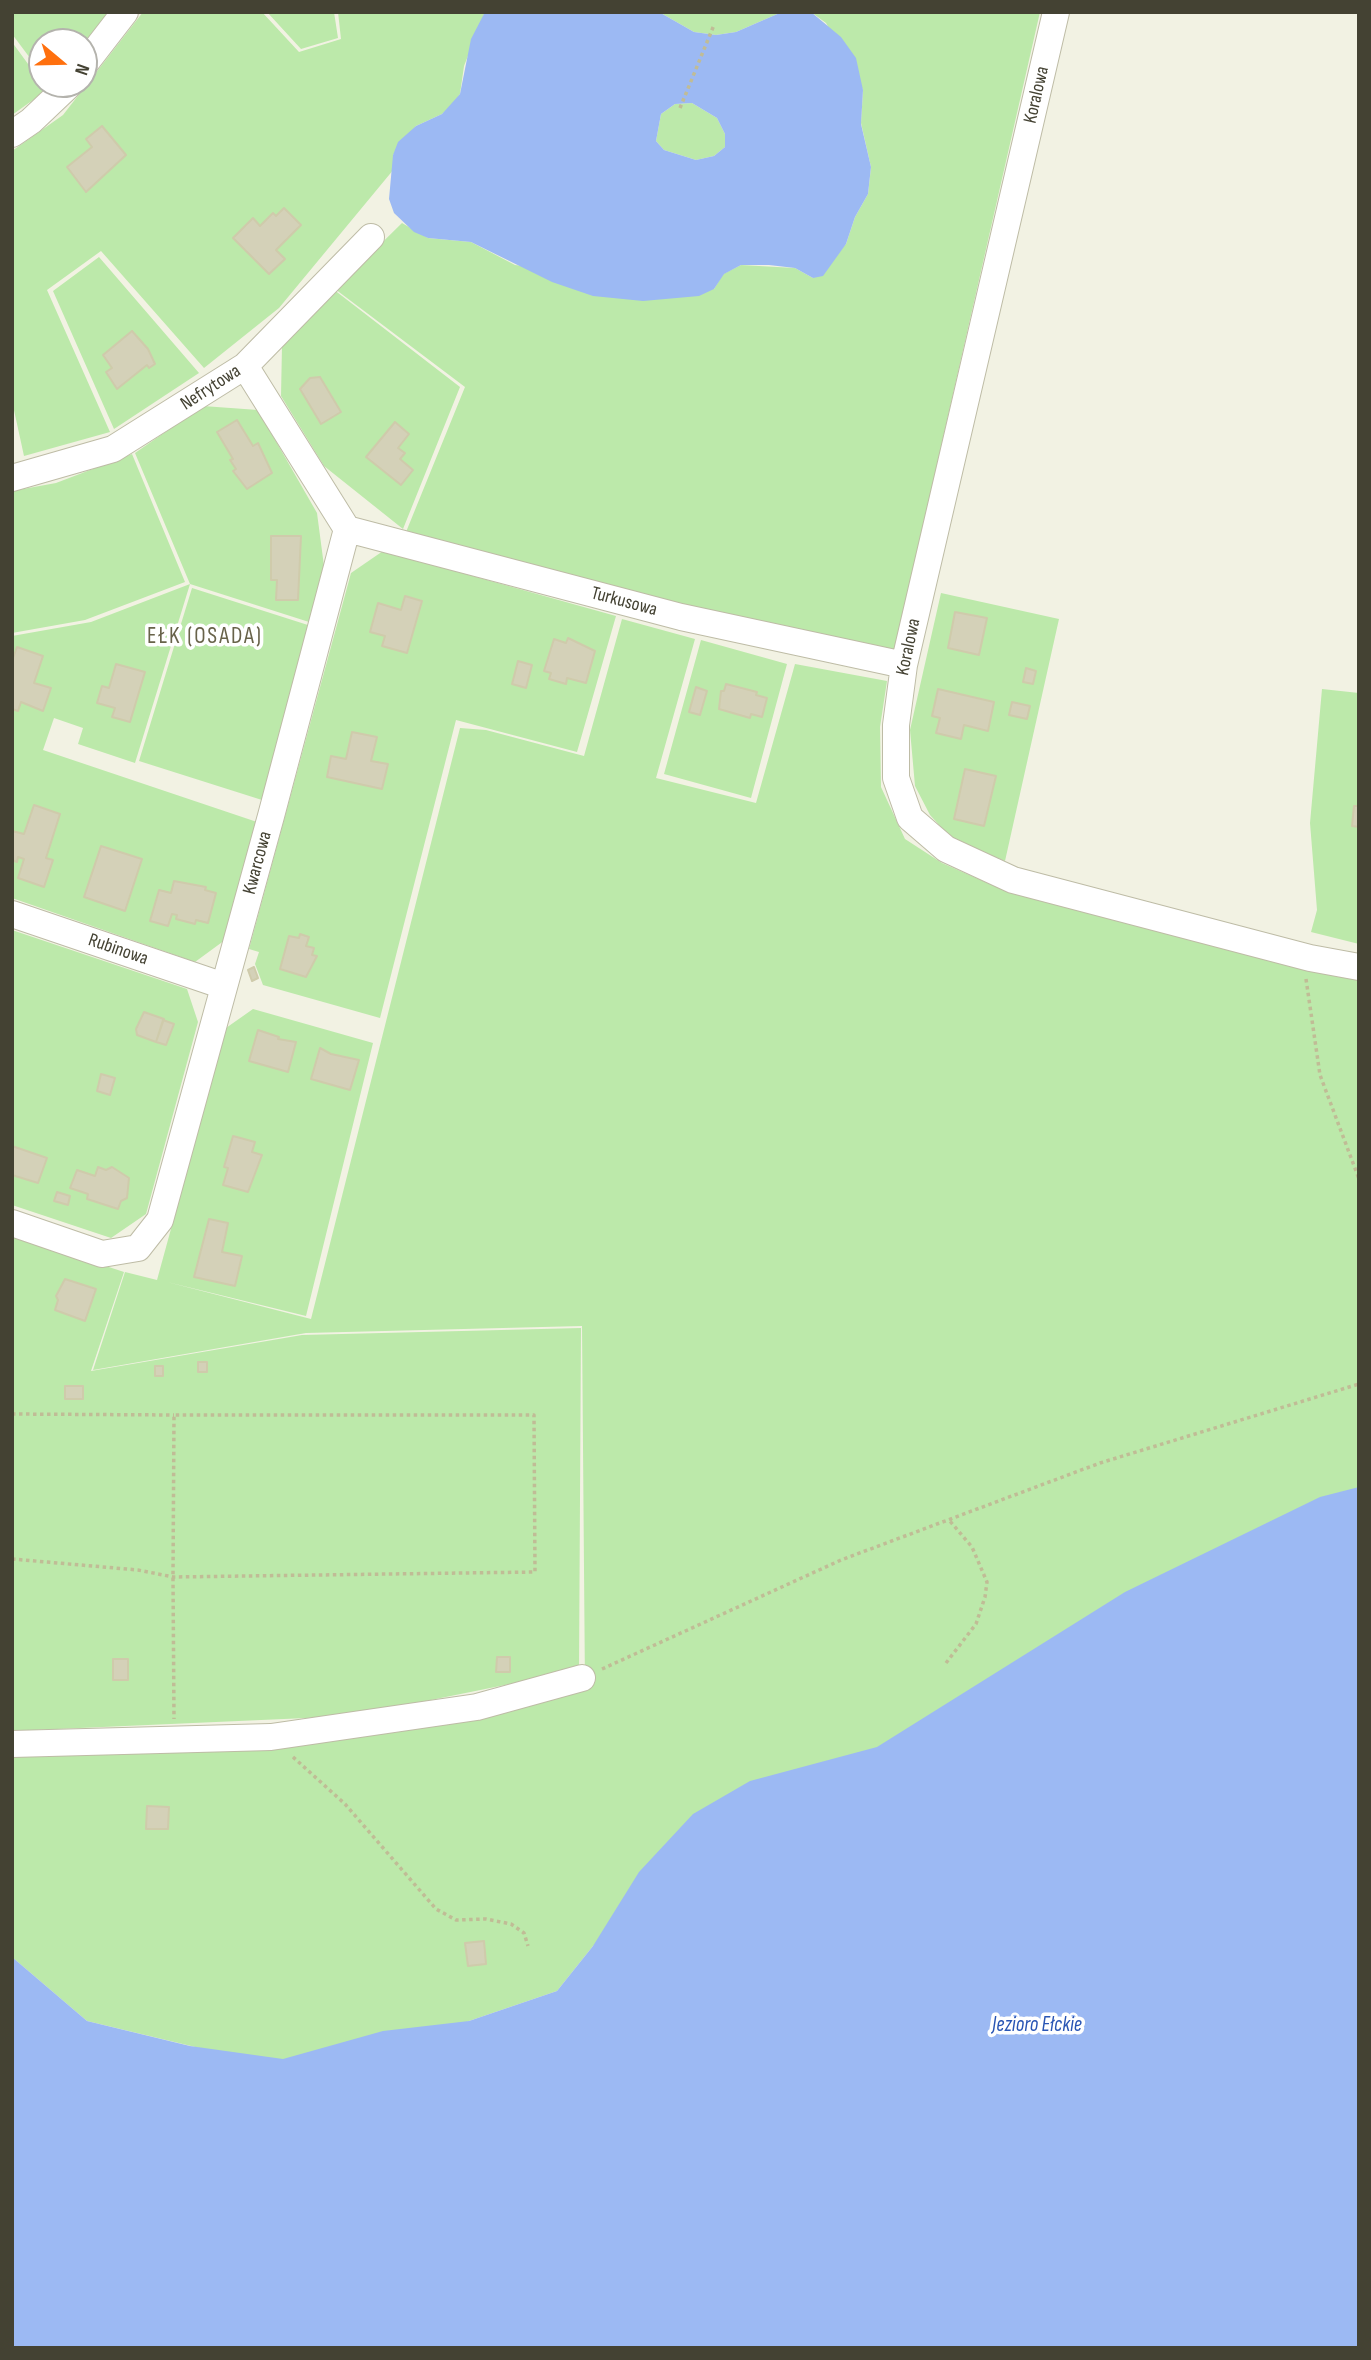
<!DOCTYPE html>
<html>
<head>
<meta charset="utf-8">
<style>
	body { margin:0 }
	#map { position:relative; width:1371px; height:2360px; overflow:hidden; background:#f2f2e3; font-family:"Sofia Sans Condensed",sans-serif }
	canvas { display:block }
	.frame { position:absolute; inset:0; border:14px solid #444233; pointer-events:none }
	.north { position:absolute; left:28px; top:28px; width:70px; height:70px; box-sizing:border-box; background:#fff; border:2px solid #b4b3ad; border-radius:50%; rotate:109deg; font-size:19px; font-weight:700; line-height:28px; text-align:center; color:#444233 }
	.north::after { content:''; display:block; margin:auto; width:24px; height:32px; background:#ff700e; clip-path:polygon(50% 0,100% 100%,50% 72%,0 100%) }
</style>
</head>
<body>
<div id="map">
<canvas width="1371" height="2360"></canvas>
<div class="frame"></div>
<div class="north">N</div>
</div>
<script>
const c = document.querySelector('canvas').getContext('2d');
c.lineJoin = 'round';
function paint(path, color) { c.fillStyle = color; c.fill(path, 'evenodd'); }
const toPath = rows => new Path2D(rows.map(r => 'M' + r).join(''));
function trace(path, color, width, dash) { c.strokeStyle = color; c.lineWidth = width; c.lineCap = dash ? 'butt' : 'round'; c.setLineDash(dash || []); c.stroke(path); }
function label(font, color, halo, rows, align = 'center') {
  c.font = font + ' "Sofia Sans Condensed",sans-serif'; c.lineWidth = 7; c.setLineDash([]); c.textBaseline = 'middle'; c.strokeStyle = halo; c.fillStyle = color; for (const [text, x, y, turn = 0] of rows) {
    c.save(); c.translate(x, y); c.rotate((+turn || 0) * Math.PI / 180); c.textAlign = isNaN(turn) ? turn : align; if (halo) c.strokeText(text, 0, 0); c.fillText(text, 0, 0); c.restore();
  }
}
paint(toPath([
	[12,12,108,12,84,43,42,42,42,74,12,34],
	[143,12,262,12,299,52,341,39,338,12,485,12,464,66,460,94,453,105,442,114,416,126,393,155,394,169,279,308,204,368,101,251,47,290,110,432,24,456,12,401,12,151,63,115],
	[267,12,334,12,338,38,301,49],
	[659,12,782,12,736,32,716,35,694,32],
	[811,12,1040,12,894,653,683,607,406,532,465,387,335,289,402,223,428,238,471,242,515,265,714,289,723,274,741,265,795,268,813,278,846,244,855,217,868,194,871,167,861,123,863,90,826,23],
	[12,42,47,90,12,115],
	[692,103,717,118,725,134,725,147,714,156,696,160,664,150,656,141,661,114,675,104],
	[99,257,199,373,114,429,53,291],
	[333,289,460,387,403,529,324,466,281,396,282,346],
	[203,406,258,410,317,513,324,566,309,622,190,584,135,763,78,744,83,728,54,718,43,750,257,822,225,940,195,962,12,898,12,636,91,622,190,584,135,453],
	[132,454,185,582,85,620,12,633,12,491,56,483],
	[383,551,616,616,577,752,456,720,380,1018,263,985,255,964,259,952,249,949,351,573],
	[192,588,311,626,262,800,139,761],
	[941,593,1059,619,1005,861,953,840,930,815,915,786,910,730],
	[622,619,695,639,656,778,756,803,795,664,887,681,880,727,881,787,905,839,942,863,1008,892,1359,978,1359,1502,593,1946,557,1991,469,2021,341,2082,87,2021,12,1957,12,1754,289,1742,398,1732,484,1716,585,1689,582,1326,306,1333,93,1370,125,1272,157,1280,226,1028,253,1009,373,1043,306,1316,167,1282,311,1319,460,728,486,730,584,756],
	[701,640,787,664,751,798,664,774],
	[1322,689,1359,693,1359,944,1311,932,1317,910,1310,823],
	[12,930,187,989,198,1022,146,1214,111,1238,12,1205],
	[12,1235,124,1272,91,1371,302,1335,581,1328,579,1670,352,1716,12,1731]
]), '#bce9aa');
paint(toPath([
	[485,12,659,12,694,32,716,35,736,32,782,12,811,12,841,37,856,58,863,90,861,124,871,167,868,194,855,217,846,244,823,276,813,278,795,268,769,265,741,265,724,274,714,289,699,296,643,301,593,296,552,282,471,242,428,238,414,232,394,213,389,199,393,155,398,142,416,126,442,114,460,94,471,39],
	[692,103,717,118,725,134,725,147,714,156,696,160,664,150,656,141,661,114,675,104],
	[1359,1487,1359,2348,12,2348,12,1957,87,2021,190,2046,283,2059,383,2031,469,2021,557,1991,593,1946,639,1872,693,1814,750,1781,877,1747,1125,1592,1320,1497]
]), '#9cb9f3');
const building = toPath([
	[102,126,126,155,86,192,67,167,92,147,86,139,102,126],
	[284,208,301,225,276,250,285,259,269,274,233,238,253,218,260,226,273,213,276,216,284,208],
	[132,331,148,349,155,364,149,368,147,365,117,389,106,372,112,368,103,355,132,331],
	[320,377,341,412,321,424,300,389,310,378,320,377],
	[237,420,253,446,258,443,272,473,247,489,233,471,236,469,230,460,233,459,217,432,237,420],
	[395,422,409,434,398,448,405,453,400,459,413,470,401,485,366,457,395,422],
	[271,536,301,536,298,600,276,600,277,580,271,580,271,536],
	[405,596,422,601,407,653,382,646,385,636,370,632,378,603,401,610,405,596],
	[955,612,987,618,979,655,948,648,955,612],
	[568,638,595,651,586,683,567,678,566,684,549,679,551,673,544,671,554,639,566,643,568,638],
	[17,647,43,656,34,683,51,688,43,711,21,702,18,711,12,709,12,661,17,647],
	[518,661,532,665,526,688,512,684,518,661],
	[116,664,145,672,130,722,112,717,115,708,97,703,102,686,109,688,116,664],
	[1026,668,1036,671,1033,684,1023,682,1026,668],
	[726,684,757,692,756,695,767,698,762,717,751,714,750,718,719,709,721,691,724,691,726,684],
	[696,687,707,691,700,715,689,712,696,687],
	[938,689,994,702,988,731,964,725,961,739,936,733,940,718,932,716,938,689],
	[1012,702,1030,706,1027,719,1009,715,1012,702],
	[352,732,377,737,371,761,388,764,382,789,327,777,331,756,346,759,352,732],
	[965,769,996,776,984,826,954,819,965,769],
	[34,805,60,814,46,858,53,860,44,887,18,878,24,859,18,857,17,862,12,860,12,831,24,834,34,805],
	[1354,806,1359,806,1359,827,1352,826,1354,806],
	[101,846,142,859,125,911,84,897,101,846],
	[174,881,206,887,205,890,216,893,208,923,196,920,195,924,176,919,177,915,172,914,168,926,150,921,159,890,171,893,174,881],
	[300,934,309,937,306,946,314,948,312,955,317,956,306,977,280,969,289,936,299,938,300,934],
	[254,967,258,978,252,981,248,970,254,967],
	[144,1012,164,1019,156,1042,137,1035,136,1029,144,1012],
	[163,1020,174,1024,166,1045,156,1042,163,1020],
	[258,1030,279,1037,278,1039,296,1042,288,1072,249,1061,258,1030],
	[320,1048,331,1054,359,1060,350,1090,311,1079,320,1048],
	[101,1074,115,1078,110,1095,97,1091,101,1074],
	[233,1136,255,1142,252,1152,262,1155,248,1192,223,1185,228,1168,224,1167,233,1136],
	[12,1146,47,1158,38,1183,12,1175,12,1146],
	[98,1167,106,1170,112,1167,129,1178,127,1198,121,1201,118,1209,87,1199,88,1194,70,1188,77,1170,95,1176,98,1167],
	[57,1192,70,1196,68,1205,54,1201,57,1192],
	[209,1219,228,1223,222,1252,242,1256,235,1286,194,1277,209,1219],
	[65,1279,96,1289,85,1321,55,1310,58,1300,56,1296,65,1279],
	[198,1362,207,1362,207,1372,198,1372,198,1362],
	[155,1366,163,1366,163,1376,155,1376,155,1366],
	[65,1386,83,1386,83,1399,65,1399,65,1386],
	[497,1657,510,1657,510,1672,496,1672,497,1657],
	[113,1659,128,1659,128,1680,113,1680,113,1659],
	[147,1806,169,1807,168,1829,146,1829,147,1806],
	[484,1941,486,1964,468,1966,465,1943,484,1941]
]);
paint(building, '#d4d1b8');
trace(building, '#cfcbab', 2);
const minor = toPath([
	[1056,12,904,665,896,725,896,778,910,818,946,849,1013,880,1310,958,1359,967],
	[84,65,125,12],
	[12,134,31,121,70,84],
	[12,478,113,449,245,366,371,237],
	[347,529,681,617,904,665],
	[12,914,224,986],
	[12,1223,102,1254,138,1248,160,1220,271,816,347,529,245,366],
	[12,1744,271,1737,477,1707,582,1678]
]);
trace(minor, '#bebca6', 28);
trace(toPath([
	[680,108,714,25],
	[1306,979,1320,1075,1359,1179],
	[12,1414,174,1415],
	[12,1559,138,1570,173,1577,535,1572,534,1415,174,1415,173,1577,174,1719],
	[946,1663,976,1624,985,1597,987,1582,972,1547,949,1520],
	[602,1669,841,1560,1100,1463,1359,1384],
	[293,1757,345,1804,436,1909,456,1920,486,1919,511,1924,524,1933,528,1946]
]), '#c0bc96', 3.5, [3.5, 3.5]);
trace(minor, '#fff', 26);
label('19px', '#444233', '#fff', [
	["Koralowa",1037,95,-77],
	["Nefrytowa",211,388,-33],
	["Turkusowa",624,602,15],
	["Koralowa",909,647,-78],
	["Kwarcowa",258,863,-75],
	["Rubinowa",118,950,19]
]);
label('italic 21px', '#2955b4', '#fff', [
	["Jezioro Ełckie",1037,2026]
]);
c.letterSpacing = '2px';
label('23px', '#68634a', '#fff', [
	["EŁK (OSADA)",205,637]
]);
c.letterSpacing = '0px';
</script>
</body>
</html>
